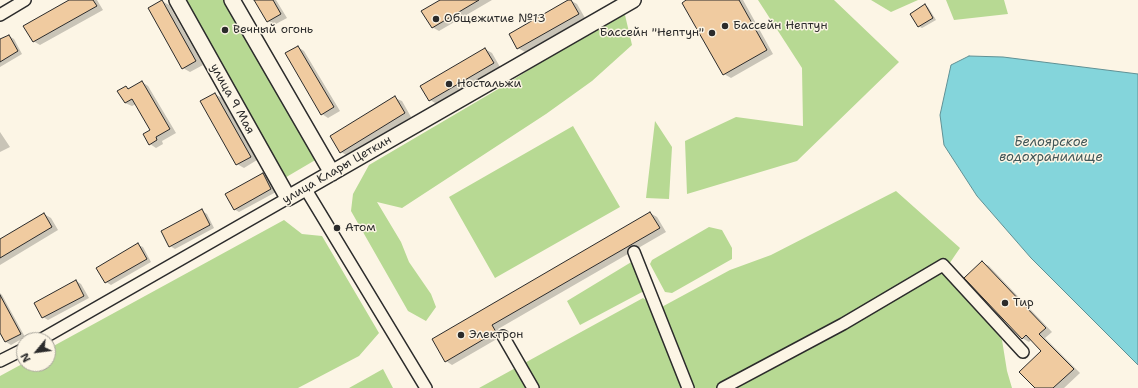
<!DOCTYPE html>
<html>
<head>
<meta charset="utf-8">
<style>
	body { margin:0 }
	#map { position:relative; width:1138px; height:388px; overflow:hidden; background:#fcf5e5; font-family:"Shantell Sans",sans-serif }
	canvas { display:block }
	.north { position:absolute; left:16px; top:332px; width:40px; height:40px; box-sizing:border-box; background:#fcf5e5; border:1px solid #a8a49b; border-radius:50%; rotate:241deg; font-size:11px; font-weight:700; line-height:16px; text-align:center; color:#2b2b2b }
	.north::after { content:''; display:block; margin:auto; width:14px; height:18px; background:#2b2b2b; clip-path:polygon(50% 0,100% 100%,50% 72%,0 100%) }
</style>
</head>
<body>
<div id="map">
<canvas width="1138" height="388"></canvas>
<div class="north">N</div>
</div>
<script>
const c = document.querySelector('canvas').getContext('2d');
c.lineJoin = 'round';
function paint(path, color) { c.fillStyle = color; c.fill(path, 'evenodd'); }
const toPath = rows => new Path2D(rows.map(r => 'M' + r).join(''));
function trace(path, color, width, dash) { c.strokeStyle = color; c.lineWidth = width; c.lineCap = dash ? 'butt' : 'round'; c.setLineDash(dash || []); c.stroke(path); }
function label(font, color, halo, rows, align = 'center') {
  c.font = font + ' "Shantell Sans",sans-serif'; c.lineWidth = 3; c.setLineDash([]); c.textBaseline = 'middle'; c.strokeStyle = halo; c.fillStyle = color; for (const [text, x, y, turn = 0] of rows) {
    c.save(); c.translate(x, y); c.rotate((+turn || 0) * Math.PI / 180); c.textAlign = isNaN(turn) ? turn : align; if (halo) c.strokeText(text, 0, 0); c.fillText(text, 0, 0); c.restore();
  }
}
paint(toPath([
	[180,0,225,0,317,159,283,179],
	[758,0,834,0,899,62,797,161,687,194,685,141,736,117,803,126,802,68],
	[871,0,918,0,891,12],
	[946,0,1004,0,1008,14,954,20],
	[625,15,632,45,592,81,546,114,402,208,377,202,401,242,409,262,431,294,436,307,426,321,408,311,351,211,353,194,369,165,505,85,612,17],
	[655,121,672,147,669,199,646,198],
	[573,126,620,207,495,278,449,197],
	[896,191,960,248,947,267,1002,340,1007,371,1012,388,479,388,643,298,658,309,730,270,771,255],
	[284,220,302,234,322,236,379,333,359,356,298,388,0,388,0,376,24,363,24,364,48,364,48,349],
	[709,227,722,230,732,248,732,259,672,293,665,292,650,264,652,260],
	[633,261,644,291,580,325,567,301],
	[383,369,393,388,349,388]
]), '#b7d993');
const water = toPath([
	[969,56,1003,57,1138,74,1138,365,1031,258,977,196,944,145,940,115,951,65,969,56]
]);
paint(water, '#84d5db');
trace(water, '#609195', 1);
paint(toPath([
	[71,0,97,0,103,10,40,45,33,41],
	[255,0,276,0,287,18,274,25,268,21],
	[441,0,492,0,439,31,432,27],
	[570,0,577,4,585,18,525,52,518,48,510,34],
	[688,0,743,0,773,54,731,78,724,74],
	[162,1,169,5,203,65,190,72,183,68,149,8],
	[925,5,928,7,936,20,922,28,918,26],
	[9,36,14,39,22,54,0,67,0,41],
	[298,47,304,51,340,111,328,118,322,114],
	[485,49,492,53,500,67,437,104,430,100],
	[142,82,148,86,176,133,162,141,163,144,156,148,150,144,152,130,136,104,132,106,125,103,126,87,129,89],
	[215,94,222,98,257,160,244,168,237,164],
	[395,98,402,101,411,117,348,156,341,152],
	[0,132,10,147,0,152],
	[263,174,268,177,276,192,239,212,234,209],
	[202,211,207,214,214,228,175,249,170,246],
	[650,213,657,217,666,232,498,329,502,336,452,365,446,361,433,339],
	[44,214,51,218,58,230,0,265,0,240],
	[138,245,143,247,151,262,111,285,106,282],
	[982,262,989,266,1052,332,1045,338,1080,373,1064,388,1036,388,1043,351,1032,339,1029,342,1022,338],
	[76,281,81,284,89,298,48,320,43,317],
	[0,293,2,295,25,337,11,345,6,342,0,331]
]), '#0003');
const building = toPath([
	[69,0,93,0,97,6,33,42,23,26,69,0],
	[162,0,196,61,182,69,148,8,162,0],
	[254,0,273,0,281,14,267,22,254,0],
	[440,0,479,0,432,28,421,11,440,0],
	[568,0,571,0,579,14,517,49,509,34,568,0],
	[686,0,739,0,767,50,723,75,682,3,686,0],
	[925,4,933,18,918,27,910,14,925,4],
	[9,35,18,51,0,62,0,39,9,35],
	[298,46,334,107,321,115,285,53,298,46],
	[485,48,494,63,429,101,420,86,485,48],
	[142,81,170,129,156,137,157,140,149,145,143,134,150,130,132,99,125,103,117,91,126,86,128,89,142,81],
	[215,93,251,157,236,165,200,101,215,93],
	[395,96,405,113,340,153,330,136,395,96],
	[263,173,271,189,234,210,225,194,263,173],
	[202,209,210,225,169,247,161,231,202,209],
	[650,212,660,228,492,325,496,332,445,362,432,339,650,212],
	[44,213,52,227,0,258,0,239,44,213],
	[138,243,147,259,105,283,96,268,138,243],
	[982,261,1046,328,1039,334,1074,369,1053,388,1035,388,1019,372,1041,351,1026,335,1022,339,964,278,982,261],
	[76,280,84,296,42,318,34,303,76,280],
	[0,295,21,334,5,342,0,333,0,295]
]);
paint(building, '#f0cba0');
trace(building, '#2b2b2b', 1);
const street = toPath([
	[0,15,25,0],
	[305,188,426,388],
	[634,252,688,388],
	[503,336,533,388],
	[40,340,288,198],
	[0,361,24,349],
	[723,388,843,324,943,265,1023,352]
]);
const secondary = toPath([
	[177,0,288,198,633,0],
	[232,0,332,173]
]);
trace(street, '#2b2b2b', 14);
trace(secondary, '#2b2b2b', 18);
trace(street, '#fcf5e5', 11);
trace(secondary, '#fcf5e5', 15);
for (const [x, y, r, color] of [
	[436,19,4,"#2b2b2b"],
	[725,26,4,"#2b2b2b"],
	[225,30,4,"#2b2b2b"],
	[712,33,4,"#2b2b2b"],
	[449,84,4,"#2b2b2b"],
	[337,228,4,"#2b2b2b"],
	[1005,303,4,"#2b2b2b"],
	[461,335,4,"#2b2b2b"]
]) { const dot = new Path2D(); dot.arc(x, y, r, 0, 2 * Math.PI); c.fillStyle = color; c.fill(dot); trace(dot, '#fcf5e5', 1.5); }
label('12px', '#2b2b2b', '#fcf5e5', [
	["Общежитие №13",444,19],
	["Бассейн Нептун",733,26],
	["Вечный огонь",233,30],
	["Бассейн \"Нептун\"",704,33,"right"],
	["Ностальжи",457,84],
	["Атом",345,228],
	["Тир",1013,303],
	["Электрон",469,335]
], 'left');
label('12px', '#2b2b2b', '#fcf5e5', [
	["улица 9 Мая",232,99,61],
	["улица Клары Цеткин",337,170,-30]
]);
label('italic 13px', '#415657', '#fcf5e5', [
	["Белоярское",1051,143],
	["водохранилище",1051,158]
]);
</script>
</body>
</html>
